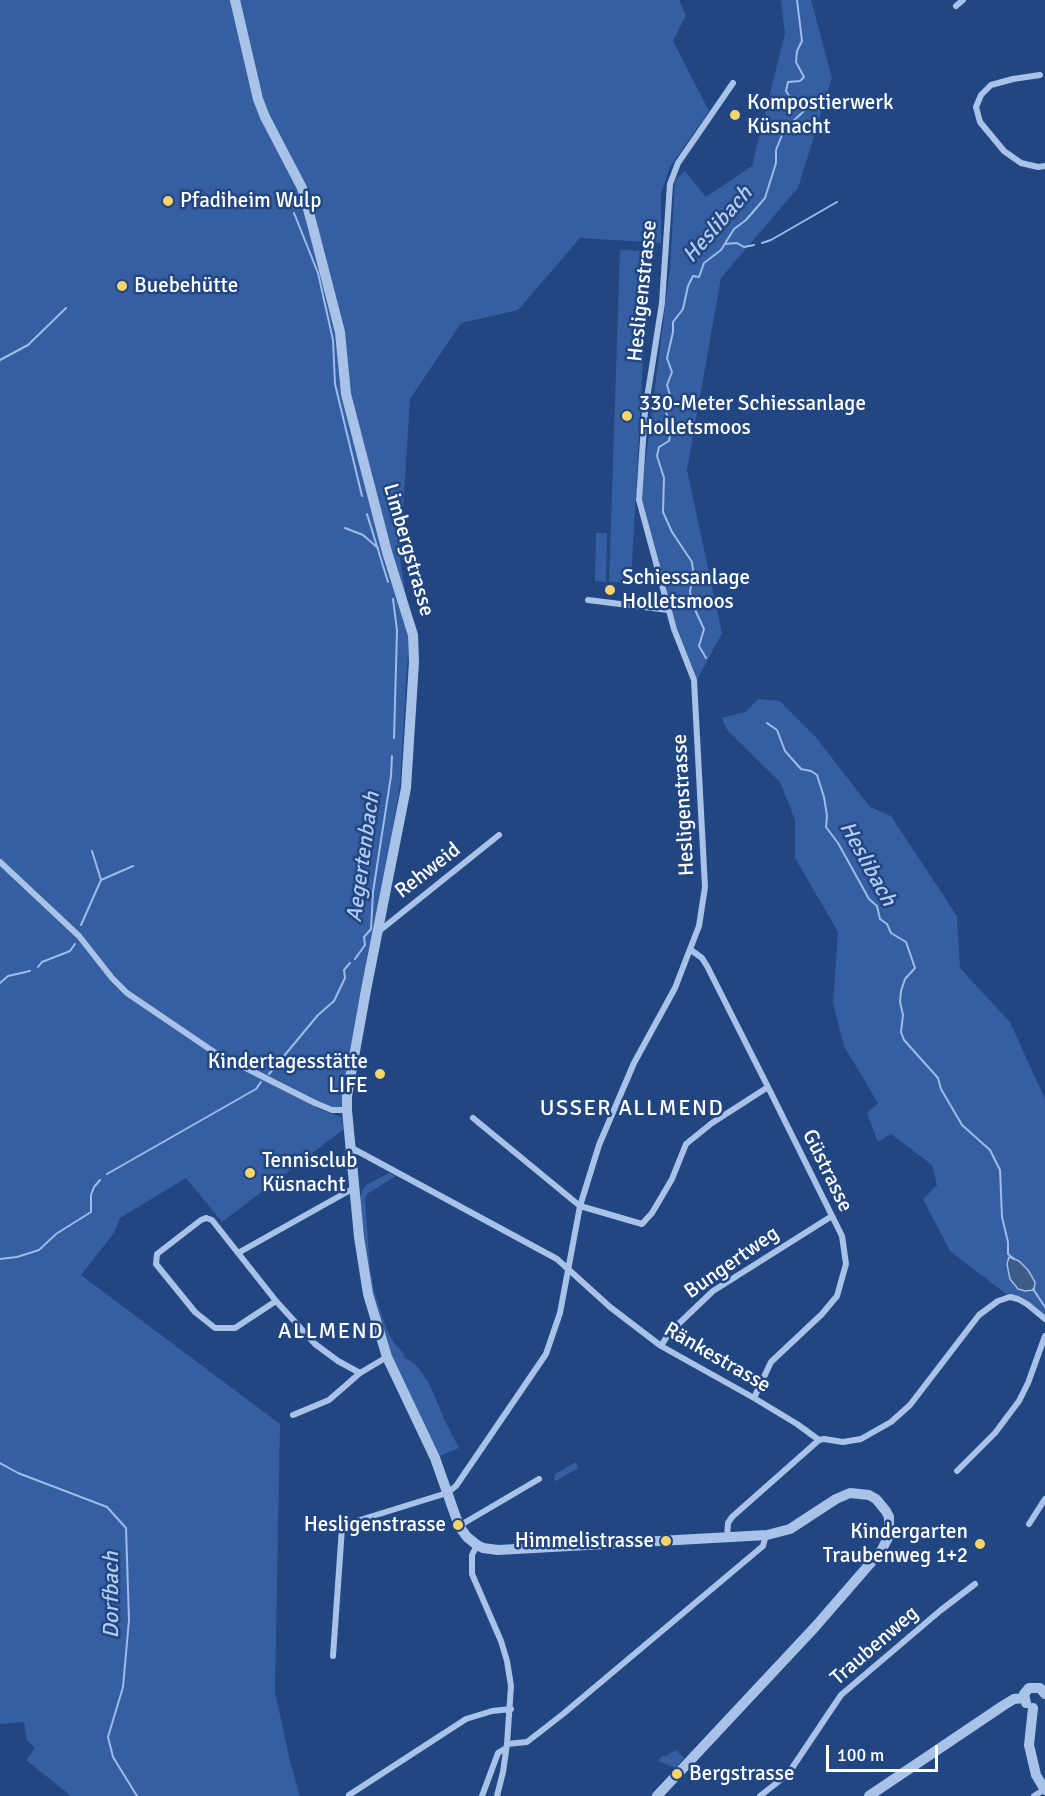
<!DOCTYPE html>
<html>
<head>
<meta charset="utf-8">
<style>
	body { margin:0 }
	#map { position:relative; width:1045px; height:1796px; overflow:hidden; background:#214682; font-family:Signika,sans-serif }
	canvas { display:block }
	.scale { position:absolute; left:826px; top:1745px; width:112px; height:27px; box-sizing:border-box; border:3px solid #fff; border-top:0; padding-left:8px; font-size:18px; line-height:21px; white-space:nowrap; color:#fff; -webkit-text-stroke:4px #214682; paint-order:stroke }
</style>
</head>
<body>
<div id="map">
<canvas width="1045" height="1796"></canvas>
<div class="scale">100 m</div>
</div>
<script>
const c = document.querySelector('canvas').getContext('2d');
c.lineJoin = 'round';
function paint(path, color) { c.fillStyle = color; c.fill(path, 'evenodd'); }
const toPath = rows => new Path2D(rows.map(r => 'M' + r).join(''));
function trace(path, color, width, dash) { c.strokeStyle = color; c.lineWidth = width; c.lineCap = dash ? 'butt' : 'round'; c.setLineDash(dash || []); c.stroke(path); }
function label(font, color, halo, rows, align = 'center') {
  c.font = font + ' Signika,sans-serif'; c.lineWidth = 5; c.setLineDash([]); c.textBaseline = 'middle'; c.strokeStyle = halo; c.fillStyle = color; for (const [text, x, y, turn = 0] of rows) {
    c.save(); c.translate(x, y); c.rotate((+turn || 0) * Math.PI / 180); c.textAlign = isNaN(turn) ? turn : align; if (halo) c.strokeText(text, 0, 0); c.fillText(text, 0, 0); c.restore();
  }
}
paint(toPath([
	[0,0,679,0,686,15,673,41,709,111,670,167,661,193,661,243,580,238,518,310,461,323,410,399,400,559,410,619,400,785,347,1110,310,1103,319,1109,341,1117,344,1129,222,1222,186,1178,120,1218,114,1233,81,1275,280,1424,275,1692,290,1761,300,1796,71,1796,26,1760,35,1748,27,1740,24,1722,0,1724],
	[781,0,811,0,832,78,798,188,721,278,687,470,722,633,697,680,676,624,641,496,670,269,675,180,685,171,706,197,752,166,785,33],
	[620,250,649,251,631,583,609,582],
	[596,533,607,533,606,582,595,581],
	[758,699,780,701,815,736,870,807,891,816,957,916,960,968,1010,1022,1045,1099,1045,1316,1027,1304,1010,1297,950,1251,923,1199,937,1185,932,1165,891,1134,878,1142,867,1113,878,1103,844,1046,833,1003,838,932,795,858,795,820,780,782,727,730,722,718,745,712],
	[389,1173,396,1176,367,1194,365,1200,370,1269,375,1294,386,1328,394,1343,405,1355,403,1356,417,1366,429,1383,446,1423,459,1448,435,1458,387,1357,372,1295,359,1199,363,1189,368,1184],
	[576,1462,578,1468,556,1481,554,1480,555,1474],
	[676,1750,684,1758,675,1768,659,1761,662,1756,666,1756]
]), '#355fa0');
const water = toPath([
	[1009,1257,1019,1261,1028,1270,1035,1282,1034,1290,1025,1291,1018,1289,1010,1279,1007,1264,1009,1257]
]);
paint(water, '#3f5b87');
trace(water, '#9cbcea', 1.5);
trace(toPath([
	[294,213,318,273,333,340,335,384,362,496],
	[762,243,771,240,837,202],
	[725,244,737,243,744,247,754,245],
	[0,360,28,345,66,308],
	[367,514,388,582],
	[345,528,363,535,378,548],
	[393,599,397,630,394,738],
	[706,658,699,646,704,629,691,601,690,590,694,578,692,562,672,532,663,512,664,478,657,456,659,447,669,441,671,429,664,404,670,395,667,385,672,372,667,358,673,332,673,322,683,309,688,286,693,276,699,277,704,263,721,250,734,229,746,220,765,198,776,163,776,150,784,130,806,109,803,101,790,97,786,91,788,82,800,81,804,77,796,62,797,51,802,41,797,0],
	[767,723,777,730,785,751,801,769,811,771,817,775,824,797,827,816,826,827,838,843,869,899,877,906,880,919,887,924,891,933,906,942,915,968,905,979,901,991,900,1002,903,1015,901,1032,904,1040,938,1078,941,1089,962,1125,990,1150,1000,1170,1002,1217,1008,1242,1008,1254,1014,1259],
	[92,851,101,880],
	[81,925,101,880,133,866],
	[355,959,365,945,364,937,371,929,373,892,391,776,392,756],
	[38,967,42,962,70,951,75,944],
	[0,983,8,976,30,971],
	[269,1074,318,1015,334,1001,345,978,344,970,350,963],
	[107,1174,256,1089,261,1082],
	[0,1259,17,1257,39,1250,56,1234,91,1212,91,1195,94,1187,100,1180],
	[1033,1289,1045,1307],
	[0,1463,18,1473,107,1507,126,1528,129,1620,123,1687,108,1737,113,1757,137,1796]
]), '#9cbcea', 2);
trace(toPath([
	[956,6,963,0],
	[1040,75,1013,79,991,85,981,95,976,107,980,122,1004,151,1021,163,1038,167,1045,166],
	[588,600,668,610],
	[0,862,79,936,112,978,127,993,214,1052,315,1103,332,1110,347,1110],
	[378,932,499,835],
	[691,950,702,958,707,966,768,1087,842,1236,846,1264,837,1296,822,1314,771,1362,754,1398],
	[473,1118,580,1206,642,1224,652,1213,672,1179,686,1144,712,1123,768,1087],
	[350,1147,557,1259,610,1307,661,1346,754,1398,797,1424,819,1440,824,1439,843,1442,861,1439,891,1422,910,1405,979,1315,998,1301,1010,1297,1018,1299,1027,1304,1045,1319],
	[206,1218,212,1220,276,1301,235,1328,215,1328,195,1312,156,1264,157,1254,201,1220,206,1218],
	[238,1253,354,1188],
	[276,1301,315,1344,338,1361,360,1373],
	[661,1346,669,1333,713,1291,832,1216],
	[293,1415,329,1400,360,1373,387,1357],
	[957,1471,995,1433,1019,1401,1028,1383,1045,1336],
	[1029,1524,1045,1499],
	[459,1526,539,1479],
	[727,1537,728,1523,732,1517,819,1440],
	[477,1545,472,1555,472,1574,501,1641,507,1661,511,1686,507,1744,503,1772,497,1796],
	[333,1656,342,1528,347,1524,447,1493,456,1486,546,1354,560,1313,580,1206,599,1145,634,1063,675,988,699,926,705,887,694,680,674,629,639,500,645,411,662,303,670,184,678,163,733,83],
	[507,1744,527,1742,563,1714,763,1546,766,1535],
	[349,1795,466,1719,492,1711,511,1709],
	[482,1796,498,1753,506,1748],
	[760,1796,788,1774,841,1695,941,1610,975,1584],
	[1034,1796,1045,1789]
]), '#a8c2e8', 6);
trace(toPath([
	[235,0,258,99,265,117,302,188,311,220,340,332,346,394,387,552,413,635,414,662,406,788,366,990,347,1096,347,1110,359,1237,368,1294,387,1357,435,1458,459,1526,467,1537,477,1545,483,1548,498,1550,767,1535,790,1529,836,1499,850,1493,869,1495,876,1499,886,1511,889,1517,889,1536,881,1551,815,1627,657,1796],
	[1026,1703,1024,1694,1029,1688,1040,1688,1045,1694],
	[1033,1708,1029,1745,1036,1775,1045,1790],
	[869,1796,1004,1705,1014,1699,1024,1698]
]), '#a8c2e8', 10);
for (const [x, y, r, color] of [
	[735,115,6,"#f5d469"],
	[168,201,6,"#f5d469"],
	[122,286,6,"#f5d469"],
	[627,416,6,"#f5d469"],
	[610,590,6,"#f5d469"],
	[380,1074,6,"#f5d469"],
	[250,1173,6,"#f5d469"],
	[458,1525,6,"#f5d469"],
	[666,1541,6,"#f5d469"],
	[980,1544,6,"#f5d469"],
	[677,1774,6,"#f5d469"]
]) { const dot = new Path2D(); dot.arc(x, y, r, 0, 2 * Math.PI); c.fillStyle = color; c.fill(dot); trace(dot, '#214682', 2); }
label('21px', '#fff', '#214682', [
	["Kompostierwerk",747,103],
	["Küsnacht",747,127],
	["Pfadiheim Wulp",180,201],
	["Buebehütte",134,286],
	["330-Meter Schiessanlage",639,404],
	["Holletsmoos",639,428],
	["Schiessanlage",622,578],
	["Holletsmoos",622,602],
	["Kindertagesstätte",368,1062,"right"],
	["LIFE",368,1086,"right"],
	["Tennisclub",262,1161],
	["Küsnacht",262,1185],
	["Hesligenstrasse",446,1525,"right"],
	["Kindergarten",968,1532,"right"],
	["Traubenweg 1+2",968,1556,"right"],
	["Himmelistrasse",654,1541,"right"],
	["Bergstrasse",689,1774]
], 'left');
label('21px', '#fff', '#214682', [
	["Hesligenstrasse",643,291,-84],
	["Limbergstrasse",408,550,74],
	["Hesligenstrasse",684,805,-93],
	["Rehweid",428,871,-38],
	["Güstrasse",827,1171,64],
	["Bungertweg",732,1263,-35],
	["Ränkestrasse",717,1358,30],
	["Traubenweg",875,1646,-41]
]);
label('italic 22px', '#b3ccf0', '#214682', [
	["Heslibach",718,225,-49],
	["Aegertenbach",364,857,-82],
	["Heslibach",867,864,61],
	["Dorfbach",112,1595,-90]
]);
c.letterSpacing = '1.5px';
label('22px', '#fff', '#214682', [
	["USSER ALLMEND",632,1109],
	["ALLMEND",331,1332]
]);
c.letterSpacing = '0px';
</script>
</body>
</html>
